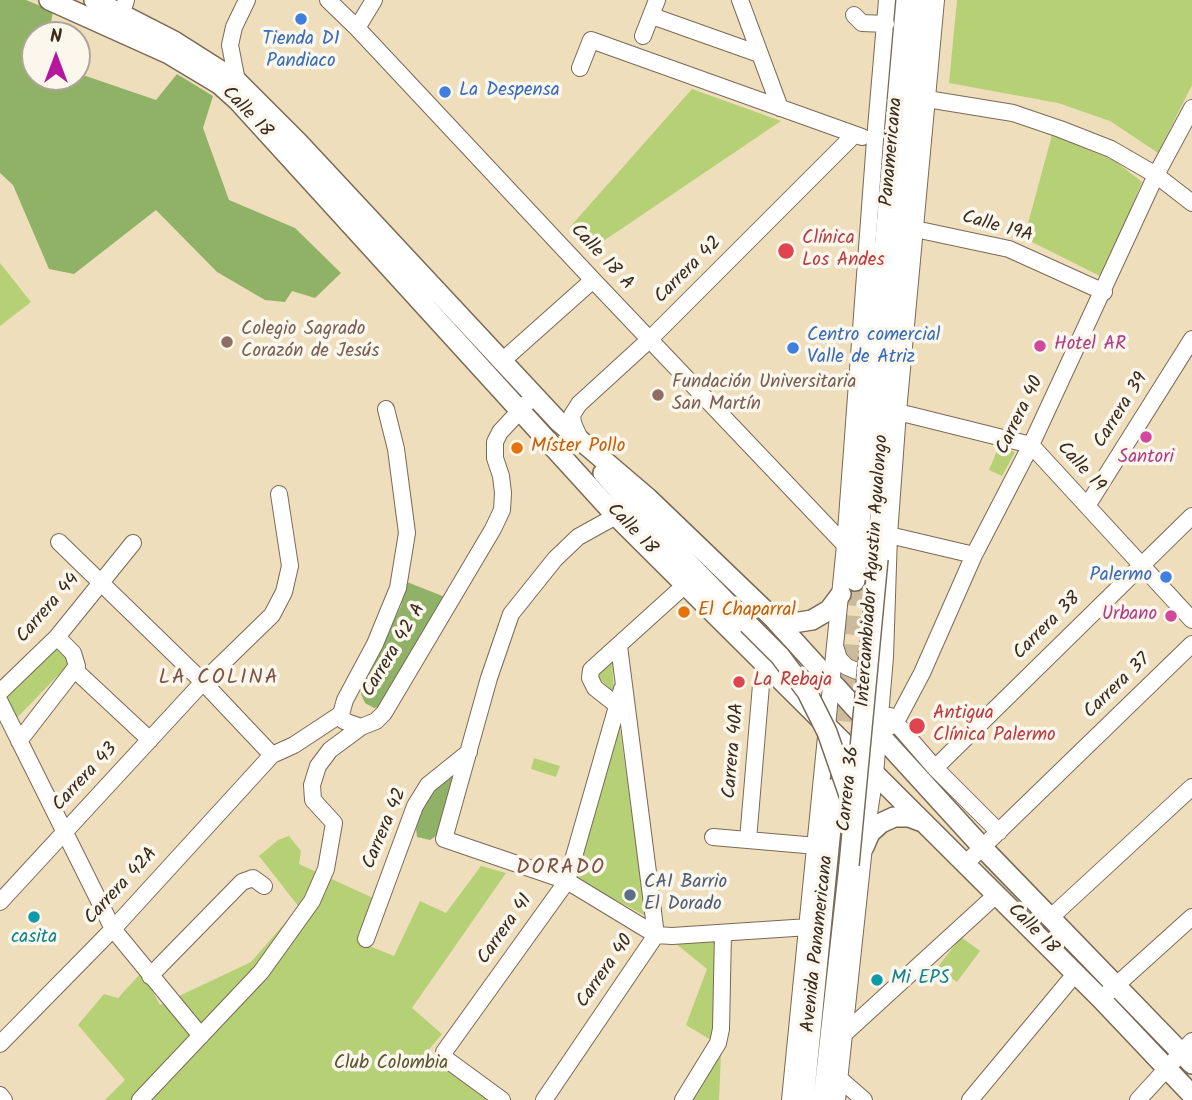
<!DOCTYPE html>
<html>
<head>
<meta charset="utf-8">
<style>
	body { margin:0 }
	#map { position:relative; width:1192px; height:1100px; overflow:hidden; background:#efdebc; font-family:Kalam,sans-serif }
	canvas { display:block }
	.north { position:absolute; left:21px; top:21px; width:70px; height:70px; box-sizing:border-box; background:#fbf7ec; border:2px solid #aea59a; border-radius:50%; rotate:0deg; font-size:19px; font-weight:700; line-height:28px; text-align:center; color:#3b2a1e }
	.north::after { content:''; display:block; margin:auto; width:24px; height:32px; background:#b5179e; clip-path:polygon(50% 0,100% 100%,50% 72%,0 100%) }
</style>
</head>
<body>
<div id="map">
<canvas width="1192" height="1100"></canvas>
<div class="north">N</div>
</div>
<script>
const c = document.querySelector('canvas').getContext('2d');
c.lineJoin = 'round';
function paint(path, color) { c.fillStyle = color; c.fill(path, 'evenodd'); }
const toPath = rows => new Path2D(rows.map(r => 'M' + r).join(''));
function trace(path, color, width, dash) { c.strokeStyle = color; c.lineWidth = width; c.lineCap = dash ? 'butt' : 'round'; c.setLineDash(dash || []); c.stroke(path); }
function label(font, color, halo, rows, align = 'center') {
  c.font = font + ' Kalam,sans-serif'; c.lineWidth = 7; c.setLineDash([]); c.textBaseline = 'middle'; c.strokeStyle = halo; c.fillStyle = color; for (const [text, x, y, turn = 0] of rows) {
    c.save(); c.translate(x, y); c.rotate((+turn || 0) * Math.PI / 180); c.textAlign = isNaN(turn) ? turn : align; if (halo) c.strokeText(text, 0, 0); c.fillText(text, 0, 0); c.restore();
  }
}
paint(toPath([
	[957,0,1192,0,1192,85,1158,153,1110,121,1058,103,949,83],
	[692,89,781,121,593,248,570,227],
	[1052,135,1115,161,1142,182,1102,277,1024,238],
	[0,263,31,302,0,326],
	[999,446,1015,452,1002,476,989,470],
	[54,644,65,653,70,663,10,725,0,694],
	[612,660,614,693,597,676],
	[619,722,646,916,576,879],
	[534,758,560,766,556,777,531,769],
	[289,836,301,851,299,864,373,898,357,941,394,956,420,901,446,913,481,866,506,873,412,1008,442,1034,426,1053,490,1100,105,1100,125,1080,78,1025,104,994,118,998,142,972,160,1005,251,962,299,907,259,856,278,840],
	[961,937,980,951,957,982,937,968],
	[721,942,716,1043,686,1025,707,969,675,943],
	[721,1053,719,1100,691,1100]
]), '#b6d076');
paint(toPath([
	[0,0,26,0,53,11,49,35,35,35,35,77,77,77,77,73,156,100,177,74,213,96,203,128,229,200,295,228,341,273,315,298,292,291,285,302,265,300,217,272,156,210,74,274,49,269,13,185,0,173],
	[407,582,445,597,383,706,374,708,365,703,361,694,369,671,401,606],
	[454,767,457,779,440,833,430,840,417,837,415,819,429,791]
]), '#90b267');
trace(toPath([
	[839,750,855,581]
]), '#cbba9c', 19, [19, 10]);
const minor = toPath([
	[328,0,357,28,593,280,845,545],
	[740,0,780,108],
	[122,13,126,0],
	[854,15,862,23,886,24],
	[652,16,759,54],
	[357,28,374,0],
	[643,36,657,0],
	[580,68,591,40,862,137],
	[237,81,230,45,234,27,247,0],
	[927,99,1013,113,1060,129,1111,149,1156,175,1192,203],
	[915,229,1009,249,1104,292],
	[501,362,593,280],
	[386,409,396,449,407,533,398,588,375,644,345,700,341,714,344,721,361,727,376,721,384,713,493,529,502,510,503,493,501,476,495,458,495,442,500,432,527,403],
	[898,412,1031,445,1192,620],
	[580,439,573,423,572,415,579,404,649,340,854,135],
	[1087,506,1192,339],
	[616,516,578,537,555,559,511,614,489,678,444,839,567,881,656,935,672,936,809,927],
	[889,535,974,555],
	[59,542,203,682,272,755],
	[836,649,839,659,847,667,857,671,868,671,877,666],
	[75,670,150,740],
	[0,692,57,637,133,543],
	[0,702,113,929,201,1036],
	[623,710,595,688,590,678,591,670,685,585],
	[890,716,935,768,999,832],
	[877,733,895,724,922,673,974,555,1031,445,1156,175,1192,108],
	[19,741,77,666,73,653,57,637],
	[935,768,1192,516],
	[713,837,817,846],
	[748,840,761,685,766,666],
	[965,864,1192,644],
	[0,902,203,682,272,615,284,592,290,566,279,494],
	[1050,918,1192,787],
	[366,939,415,806,428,785,469,752],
	[150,976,242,882,253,878,264,886],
	[1101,999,1192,917],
	[844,1034,996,895],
	[0,1044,113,929,272,755,294,745,341,714],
	[840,1079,864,1100],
	[0,1095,4,1100],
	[140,1100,261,972,312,901,326,869,334,823,313,800,312,785,318,766,330,750,361,727],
	[502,1100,446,1059,444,1052,567,881,622,689],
	[544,1100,656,935,619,646],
	[683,1100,718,1043,721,1029,723,933],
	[790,1100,845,545,875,140,887,0],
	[837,1100,864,847,875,774,885,657,889,535,898,412,936,0],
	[970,1100,1075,974],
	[1138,1100,1192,1041]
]);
const major = toPath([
	[49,0,169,54,219,84,238,101,616,516,1101,999,1192,1095],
	[94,0,174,41,237,81,298,142,559,422,648,498,774,619,982,847,1192,1064],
	[603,473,636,510,748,624],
	[878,559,886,399,923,0],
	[855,581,906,0],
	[774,619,793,623,812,620,829,610,841,594],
	[864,847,870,833,881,823,894,817,909,817,922,822],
	[804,1100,835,788],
	[823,1100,849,865]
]);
trace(minor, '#7a6955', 18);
trace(major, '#7a6955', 22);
trace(minor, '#fff', 16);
trace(major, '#fff', 19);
const majorBridge = toPath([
	[748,624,780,656,807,692,827,732,851,801],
	[849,865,878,559]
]);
trace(majorBridge, '#7a6955', 22, []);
trace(majorBridge, '#fff', 19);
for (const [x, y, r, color] of [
	[301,19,7,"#3f7fe0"],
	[445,92,7,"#3f7fe0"],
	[786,251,9,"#e0444e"],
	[227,342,7,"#8d6e63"],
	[1040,346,7,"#d1479c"],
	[793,348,7,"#3f7fe0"],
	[658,395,7,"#8d6e63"],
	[1146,437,7,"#d1479c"],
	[517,448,7,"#e8710a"],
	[1166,577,7,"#3f7fe0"],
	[684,612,7,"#e8710a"],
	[1171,616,7,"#d1479c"],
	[739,682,7,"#e0444e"],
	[917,726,9,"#e0444e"],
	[630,895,7,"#5c6f8a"],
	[34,917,7,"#0f9aa8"],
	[877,980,7,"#0f9aa8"]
]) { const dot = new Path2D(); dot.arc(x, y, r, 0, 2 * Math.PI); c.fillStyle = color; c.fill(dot); trace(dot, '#fbf7ec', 2.5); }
label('19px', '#366cbe', '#fbf7ec', [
	["Tienda D1",301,41,"center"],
	["Pandiaco",301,63,"center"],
	["La Despensa",459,92],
	["Centro comercial",807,337],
	["Valle de Atriz",807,359],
	["Palermo",1152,577,"right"]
], 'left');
label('19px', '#3b2a1e', '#fbf7ec', [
	["Calle 18",246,113,46],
	["Panamericana",893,152,-85],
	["Calle 19A",997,228,16],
	["Calle 18 A",601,258,47],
	["Carrera 42",689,271,-45],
	["Carrera 39",1122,411,-58],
	["Carrera 40",1021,416,-64],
	["Calle 19",1080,468,47],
	["Calle 18",631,530,46],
	["Intercambiador Agustin Agualongo",874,571,-86],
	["Carrera 44",49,609,-49],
	["Carrera 38",1048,627,-45],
	["Carrera 42 A",395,651,-59],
	["Carrera 37",1118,687,-44],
	["Carrera 40A",735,751,-85],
	["Carrera 43",86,778,-47],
	["Carrera 36",850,789,-84],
	["Carrera 42",386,829,-67],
	["Carrera 42A",122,887,-47],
	["Carrera 41",506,930,-55],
	["Calle 18",1032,930,45],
	["Avenida Panamericana",819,944,-84],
	["Carrera 40",606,972,-55]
]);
label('19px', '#be3a42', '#fbf7ec', [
	["Clínica",802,240],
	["Los Andes",802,262],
	["La Rebaja",753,682],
	["Antigua",933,715],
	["Clínica Palermo",933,737]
], 'left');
label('19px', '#785e54', '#fbf7ec', [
	["Colegio Sagrado",241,331],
	["Corazón de Jesús",241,353],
	["Fundación Universitaria",672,384],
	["San Martín",672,406]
], 'left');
label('19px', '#b23c85', '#fbf7ec', [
	["Hotel AR",1054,346],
	["Santori",1146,459,"center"],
	["Urbano",1157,616,"right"]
], 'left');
label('19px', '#c56008', '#fbf7ec', [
	["Míster Pollo",531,448],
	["El Chaparral",698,612]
], 'left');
label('19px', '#4e5e75', '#fbf7ec', [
	["CAI Barrio",644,884],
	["El Dorado",644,906]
], 'left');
label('19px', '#0d838f', '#fbf7ec', [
	["casita",34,939],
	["Mi EPS",891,980,"left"]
]);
label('19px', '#5a5434', '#fbf7ec', [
	["Club Colombia",391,1065]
]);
c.letterSpacing = '2px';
label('21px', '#7d5347', '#fbf7ec', [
	["LA COLINA",219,679],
	["DORADO",561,869]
]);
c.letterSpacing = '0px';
</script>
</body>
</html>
